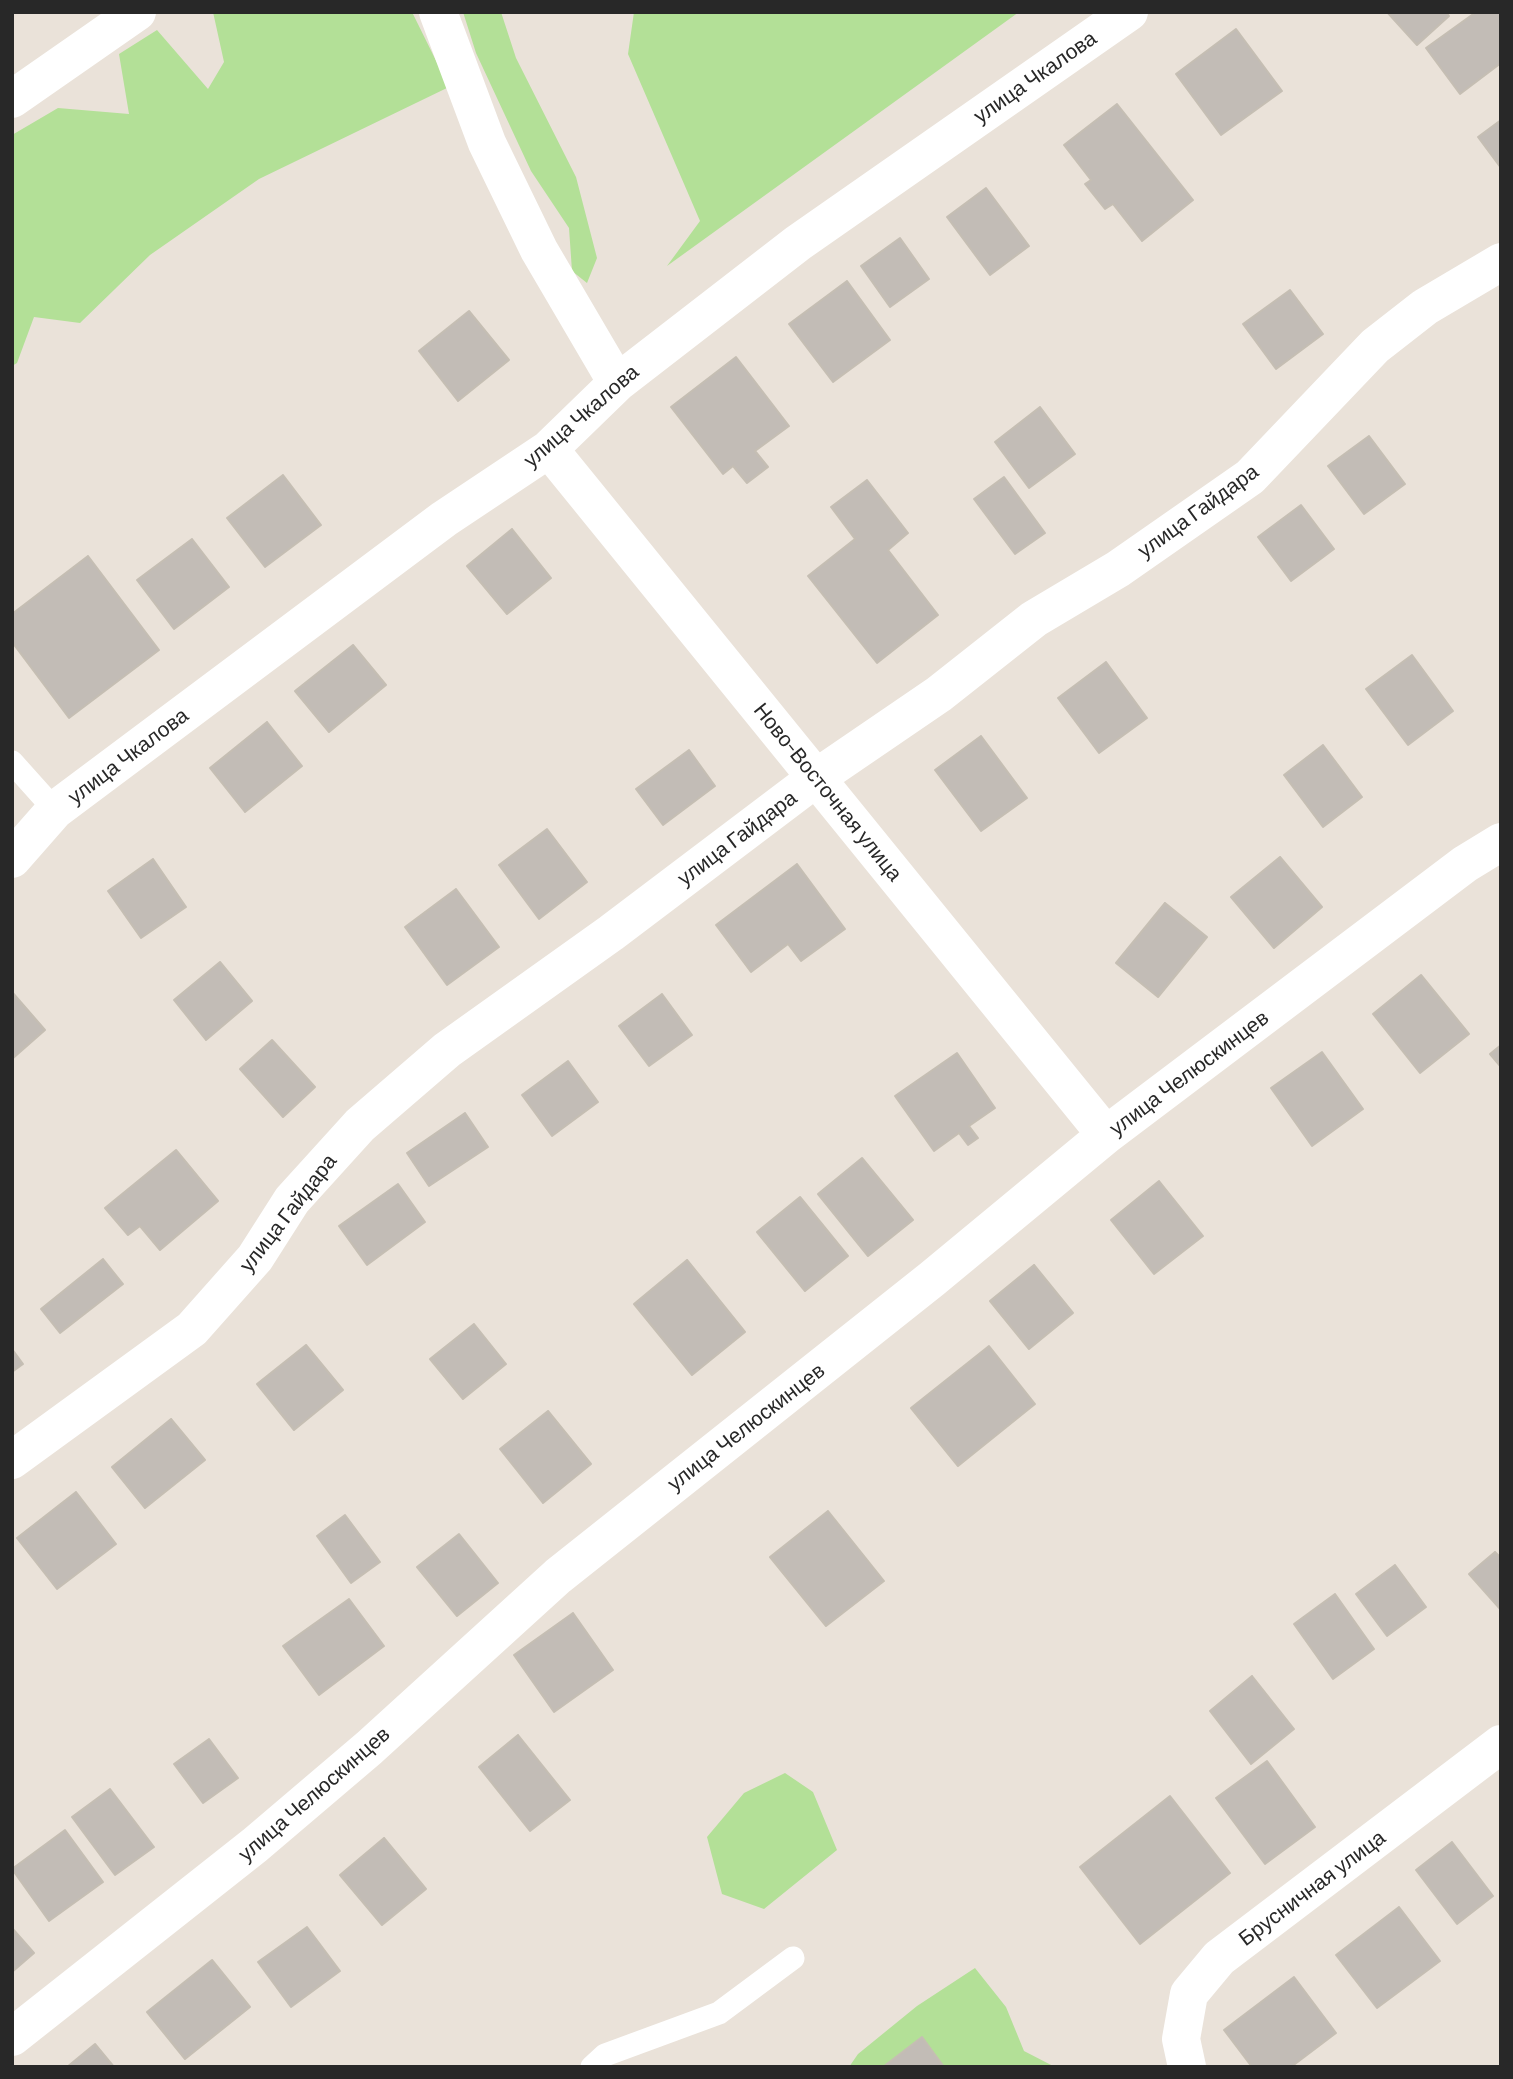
<!DOCTYPE html>
<html>
<head>
<meta charset="utf-8">
<style>
	body { margin:0 }
	#map { position:relative; width:1513px; height:2079px; overflow:hidden; background:#eae2d9; font-family:Barlow,sans-serif }
	canvas { display:block }
	.frame { position:absolute; inset:0; border:14px solid #282828; pointer-events:none }
</style>
</head>
<body>
<div id="map">
<canvas width="1513" height="2079"></canvas>
<div class="frame"></div>
</div>
<script>
const c = document.querySelector('canvas').getContext('2d');
c.lineJoin = 'round';
function paint(path, color) { c.fillStyle = color; c.fill(path, 'evenodd'); }
const toPath = rows => new Path2D(rows.map(r => 'M' + r).join(''));
function trace(path, color, width, dash) { c.strokeStyle = color; c.lineWidth = width; c.lineCap = dash ? 'butt' : 'round'; c.setLineDash(dash || []); c.stroke(path); }
function label(font, color, halo, rows, align = 'center') {
  c.font = font + ' Barlow,sans-serif'; c.lineWidth = 7; c.setLineDash([]); c.textBaseline = 'middle'; c.strokeStyle = halo; c.fillStyle = color; for (const [text, x, y, turn = 0] of rows) {
    c.save(); c.translate(x, y); c.rotate((+turn || 0) * Math.PI / 180); c.textAlign = isNaN(turn) ? turn : align; if (halo) c.strokeText(text, 0, 0); c.fillText(text, 0, 0); c.restore();
  }
}
paint(toPath([
	[213,12,412,12,449,87,259,179,150,255,80,323,34,317,17,363,12,366,12,135,58,108,129,114,119,54,157,30,208,89,224,62],
	[463,12,501,12,516,58,576,177,597,258,587,283,572,271,569,228,531,171,476,53],
	[634,12,1019,12,667,266,700,221,628,54],
	[785,1773,813,1792,837,1850,764,1909,722,1894,707,1837,744,1793],
	[975,1968,1006,2007,1024,2051,1055,2067,849,2067,858,2054,917,2006]
]), '#b3e097');
const building = toPath([
	[1387,12,1446,12,1449,16,1417,45,1387,12],
	[1476,12,1501,12,1501,63,1460,94,1426,48,1476,12],
	[1236,29,1282,91,1221,135,1176,74,1236,29],
	[1117,104,1193,200,1142,241,1113,204,1105,209,1085,184,1091,180,1064,145,1117,104],
	[1501,120,1501,168,1478,137,1501,120],
	[986,188,1029,246,990,275,947,217,986,188],
	[900,238,929,279,890,307,861,266,900,238],
	[847,281,890,340,833,382,789,324,847,281],
	[1290,290,1323,334,1276,369,1243,324,1290,290],
	[469,311,509,360,458,401,419,351,469,311],
	[736,357,789,426,755,451,768,467,747,483,733,466,723,474,671,407,736,357],
	[1040,407,1075,454,1029,488,995,442,1040,407],
	[1369,436,1405,484,1364,514,1328,466,1369,436],
	[283,475,321,525,265,567,227,518,283,475],
	[1004,477,1045,533,1015,554,974,499,1004,477],
	[867,480,908,533,888,550,938,615,877,663,808,576,855,539,831,507,867,480],
	[1301,505,1334,549,1291,581,1258,537,1301,505],
	[512,529,551,578,507,614,467,566,512,529],
	[192,539,229,587,174,629,137,580,192,539],
	[88,556,159,650,69,718,12,642,12,614,88,556],
	[353,645,386,685,329,732,295,691,353,645],
	[1412,655,1453,711,1408,745,1366,689,1412,655],
	[1106,662,1147,718,1099,753,1058,698,1106,662],
	[267,722,302,766,245,812,210,768,267,722],
	[981,736,1027,798,981,831,935,770,981,736],
	[1323,745,1362,797,1323,827,1284,775,1323,745],
	[689,750,715,786,663,825,636,789,689,750],
	[547,829,587,882,539,919,499,865,547,829],
	[1280,857,1322,907,1274,948,1231,897,1280,857],
	[153,859,186,907,141,938,108,891,153,859],
	[797,864,845,929,801,961,788,944,751,972,716,925,797,864],
	[456,889,499,947,447,985,405,927,456,889],
	[1165,903,1207,937,1158,997,1116,963,1165,903],
	[220,962,252,1001,206,1040,174,1000,220,962],
	[1421,975,1469,1034,1420,1073,1373,1014,1421,975],
	[12,992,45,1030,12,1059,12,992],
	[662,994,692,1035,649,1066,619,1026,662,994],
	[272,1040,315,1087,283,1117,240,1069,272,1040],
	[1501,1045,1501,1067,1490,1054,1501,1045],
	[1322,1052,1363,1109,1312,1146,1271,1088,1322,1052],
	[957,1053,995,1108,969,1126,978,1138,968,1145,959,1133,934,1151,895,1096,957,1053],
	[568,1061,598,1102,552,1136,522,1095,568,1061],
	[465,1113,488,1147,429,1186,407,1153,465,1113],
	[176,1150,218,1201,160,1250,140,1226,128,1235,105,1208,176,1150],
	[862,1158,913,1220,868,1256,818,1194,862,1158],
	[1159,1181,1203,1236,1154,1274,1111,1220,1159,1181],
	[398,1184,425,1222,367,1265,339,1226,398,1184],
	[800,1197,848,1256,805,1291,757,1232,800,1197],
	[103,1259,123,1284,60,1333,41,1309,103,1259],
	[687,1260,745,1332,692,1375,634,1304,687,1260],
	[1034,1265,1073,1313,1029,1349,990,1301,1034,1265],
	[474,1324,506,1364,463,1399,430,1359,474,1324],
	[306,1345,343,1390,294,1430,257,1384,306,1345],
	[989,1346,1035,1404,958,1466,911,1408,989,1346],
	[12,1349,23,1364,12,1372,12,1349],
	[548,1411,591,1464,543,1503,500,1449,548,1411],
	[171,1419,205,1460,145,1508,112,1467,171,1419],
	[76,1492,116,1544,57,1589,17,1538,76,1492],
	[828,1511,884,1581,826,1626,770,1557,828,1511],
	[345,1515,380,1562,351,1583,317,1536,345,1515],
	[459,1534,498,1583,457,1616,417,1567,459,1534],
	[1495,1552,1501,1558,1501,1610,1469,1574,1495,1552],
	[1395,1565,1426,1607,1387,1636,1356,1594,1395,1565],
	[1335,1594,1374,1649,1333,1679,1294,1624,1335,1594],
	[349,1599,384,1646,319,1695,283,1646,349,1599],
	[573,1613,613,1670,554,1712,514,1655,573,1613],
	[1252,1676,1294,1729,1251,1764,1210,1711,1252,1676],
	[518,1735,570,1800,530,1831,479,1767,518,1735],
	[209,1739,238,1778,203,1803,174,1764,209,1739],
	[1267,1761,1315,1827,1265,1864,1216,1798,1267,1761],
	[110,1789,154,1847,115,1875,72,1817,110,1789],
	[1170,1796,1230,1873,1140,1944,1080,1867,1170,1796],
	[65,1830,103,1882,49,1921,12,1869,65,1830],
	[384,1838,426,1889,382,1925,340,1875,384,1838],
	[1452,1842,1493,1896,1457,1924,1416,1870,1452,1842],
	[1399,1907,1440,1961,1377,2008,1336,1955,1399,1907],
	[307,1927,340,1971,291,2007,258,1962,307,1927],
	[12,1928,34,1953,12,1972,12,1928],
	[212,1960,250,2007,185,2059,147,2012,212,1960],
	[1294,1977,1336,2033,1291,2067,1252,2067,1224,2030,1294,1977],
	[922,2037,944,2067,883,2067,922,2037],
	[95,2044,114,2067,67,2067,95,2044]
]);
paint(building, '#c2bcb6');
trace(building, '#c5beb3', 2);
trace(toPath([
	[12,762,55,810],
	[592,2067,605,2055,719,2013,793,1958]
]), '#fff', 23);
trace(toPath([
	[438,12,487,143,539,250,617,383],
	[12,99,137,12],
	[549,449,1106,1135],
	[12,859,55,810,444,519,549,449,617,383,798,243,1129,12],
	[12,1460,192,1329,255,1258,292,1200,360,1125,447,1050,611,933,816,778,939,694,1034,619,1118,569,1250,477,1375,346,1425,307,1501,262],
	[12,2037,255,1845,369,1748,558,1576,932,1279,1106,1135,1465,864,1501,842],
	[1187,2067,1181,2039,1189,1994,1219,1958,1501,1744]
]), '#fff', 38);
label('21px', '#282828', '#fff', [
	["улица Чкалова",1035,77,-35],
	["улица Чкалова",581,416,-41],
	["улица Гайдара",1198,511,-36],
	["улица Чкалова",128,756,-37],
	["Ново-Восточная улица",828,792,51],
	["улица Гайдара",737,838,-37],
	["улица Челюскинцев",1189,1073,-37],
	["улица Гайдара",288,1213,-52],
	["улица Челюскинцев",746,1427,-38],
	["улица Челюскинцев",314,1794,-41],
	["Брусничная улица",1312,1888,-37]
]);
</script>
</body>
</html>
